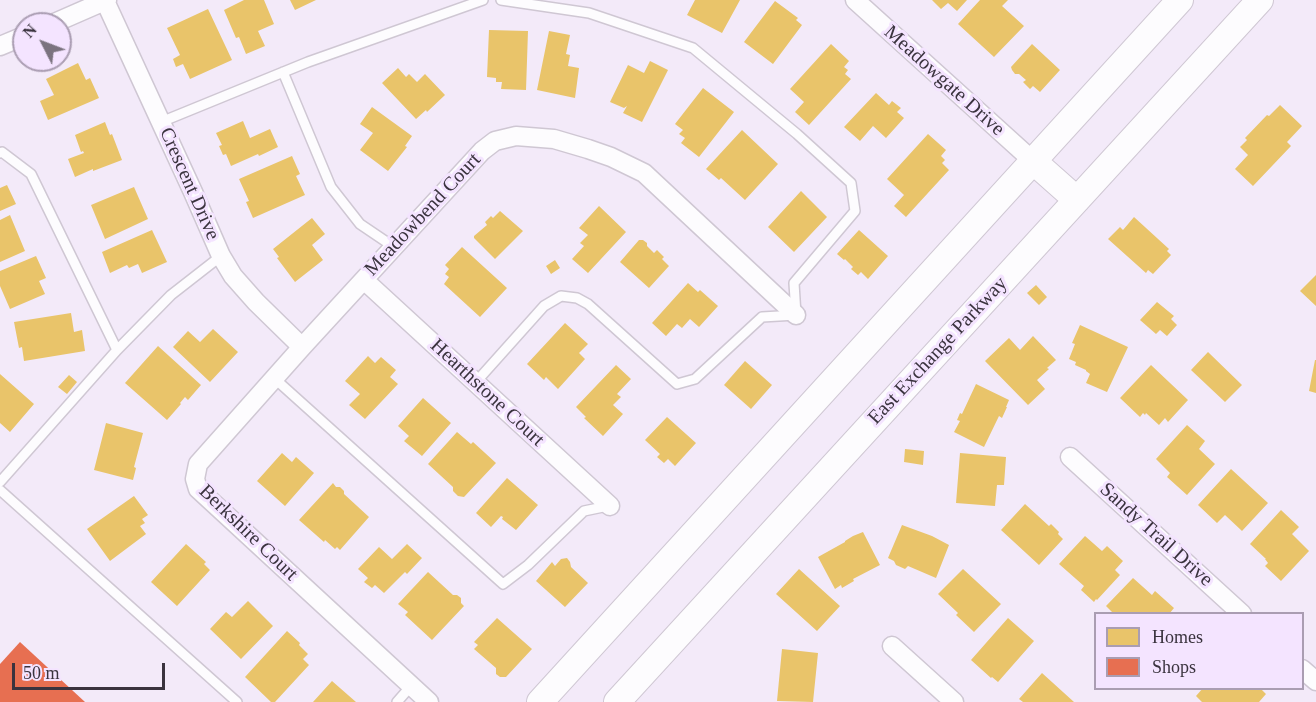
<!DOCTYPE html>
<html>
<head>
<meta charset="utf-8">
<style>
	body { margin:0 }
	#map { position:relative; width:1316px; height:702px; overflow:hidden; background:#f3eaf9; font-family:"Times New Roman",serif }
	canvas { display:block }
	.legend { position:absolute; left:1094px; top:612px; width:210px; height:78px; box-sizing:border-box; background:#f4e4ff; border:2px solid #aa9db2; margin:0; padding:8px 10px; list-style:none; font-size:18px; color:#3a333e }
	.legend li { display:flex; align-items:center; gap:12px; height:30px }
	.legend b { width:30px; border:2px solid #aa9db2 }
	.north { position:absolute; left:12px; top:12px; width:60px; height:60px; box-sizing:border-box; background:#f4e4ff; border:2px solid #aa9db2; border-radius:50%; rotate:312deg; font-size:16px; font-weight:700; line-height:24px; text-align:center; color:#3a333e }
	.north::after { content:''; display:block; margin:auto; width:21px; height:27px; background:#7b737f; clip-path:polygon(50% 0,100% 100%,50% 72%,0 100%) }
	.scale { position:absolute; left:12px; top:663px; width:153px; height:27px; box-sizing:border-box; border:3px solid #3a333e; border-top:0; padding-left:8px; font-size:18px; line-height:21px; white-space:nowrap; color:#3a333e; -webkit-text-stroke:4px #f4e4ff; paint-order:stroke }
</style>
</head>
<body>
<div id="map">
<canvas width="1316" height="702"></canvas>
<ul class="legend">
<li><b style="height:16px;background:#e9c46a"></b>Homes</li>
<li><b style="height:16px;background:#e76f51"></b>Shops</li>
</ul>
<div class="north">N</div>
<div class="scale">50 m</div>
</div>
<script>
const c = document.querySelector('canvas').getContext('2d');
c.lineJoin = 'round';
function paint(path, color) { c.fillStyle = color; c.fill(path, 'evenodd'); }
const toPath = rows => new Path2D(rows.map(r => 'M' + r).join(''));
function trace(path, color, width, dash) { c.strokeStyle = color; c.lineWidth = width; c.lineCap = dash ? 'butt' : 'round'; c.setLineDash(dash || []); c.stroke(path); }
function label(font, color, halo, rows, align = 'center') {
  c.font = font + ' "Times New Roman",serif'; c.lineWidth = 6; c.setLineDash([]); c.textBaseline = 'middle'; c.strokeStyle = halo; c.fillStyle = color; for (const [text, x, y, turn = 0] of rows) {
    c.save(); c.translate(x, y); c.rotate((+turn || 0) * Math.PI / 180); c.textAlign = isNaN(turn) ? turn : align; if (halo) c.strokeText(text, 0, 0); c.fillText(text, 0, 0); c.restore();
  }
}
paint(toPath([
	[244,0,264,0,274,24,258,31,265,46,246,54,239,37,236,38,224,10],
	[290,0,316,0,295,10],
	[695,0,740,0,722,33,687,15],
	[932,0,967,0,957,11,948,3,941,9],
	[980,0,1008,0,1002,6,1024,26,994,57,958,24],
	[775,1,798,18,796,20,802,25,773,64,744,42],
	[208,9,232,60,190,79,183,64,176,67,173,59,180,55,167,28],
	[489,30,528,31,526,90,501,89,502,82,496,82,496,78,487,77],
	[549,31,570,35,566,54,570,55,568,66,579,68,575,98,537,90],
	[831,44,849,61,844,67,848,70,845,74,851,79,809,125,795,112,804,102,790,89],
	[1032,44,1060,70,1040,92,1033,86,1030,89,1023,82,1026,80,1019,74,1015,74,1012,70,1011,67],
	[650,61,668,70,642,122,623,113,627,106,624,108,610,102,628,65,644,73],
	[78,63,86,80,90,78,99,98,48,120,40,101,54,95,46,79],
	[398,68,406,77,409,74,417,82,425,74,445,95,427,112,426,110,416,119,382,83],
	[703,88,734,112,699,157,681,143,685,138,679,134,683,130,675,124],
	[876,93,889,105,892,101,901,108,897,112,904,118,886,138,873,126,860,141,844,127],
	[1280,105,1302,126,1287,142,1291,146,1253,186,1235,169,1248,155,1240,147,1247,140,1245,138,1267,115,1269,116],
	[372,107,412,136,405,146,407,147,388,171,360,150,373,133,360,124],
	[243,121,250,138,270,129,278,147,259,156,258,154,231,166,226,154,223,155,219,146,222,145,216,133],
	[105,122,110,135,112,134,122,160,93,171,93,169,75,177,68,159,84,153,83,151,81,152,75,135],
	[742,130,778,164,745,200,721,178,719,180,706,169],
	[928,134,946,150,941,156,945,160,942,163,949,170,906,217,894,206,904,195,887,179],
	[292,156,300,174,296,176,305,195,253,218,246,202,249,201,239,179],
	[7,185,16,204,0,211,0,188],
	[134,187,148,219,105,239,91,205],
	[801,191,827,217,794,252,768,227],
	[599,206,626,232,588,273,572,259,584,246,580,243,588,235,579,228],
	[500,211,523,231,495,259,474,238,474,236,487,225,485,222,491,216,493,218],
	[10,215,25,251,0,262,0,220],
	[1134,217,1169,249,1167,251,1171,255,1153,274,1148,270,1146,273,1108,239,1120,227,1123,230],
	[312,218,325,234,312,245,323,260,295,282,277,258,279,257,273,249],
	[152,230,167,262,142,273,138,264,129,268,127,265,110,273,102,252],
	[859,230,888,256,868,279,861,272,858,275,851,269,853,267,845,259,844,260,837,254],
	[639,240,643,240,647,243,647,246,654,253,657,250,664,257,662,259,669,266,649,288,620,262],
	[462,247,507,288,480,317,444,284,449,277,445,274,449,269,445,265],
	[36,256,46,278,39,281,45,294,10,309,0,286,0,271],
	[555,260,560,268,551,274,546,266],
	[1316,275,1316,306,1300,291],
	[688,283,698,292,700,290,718,306,699,327,690,319,682,328,677,324,666,336,652,323],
	[1036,285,1047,297,1039,305,1027,293],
	[1157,302,1174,316,1171,319,1177,325,1167,336,1160,330,1156,334,1140,320],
	[71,313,74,332,82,330,85,351,24,361,22,347,19,348,14,322],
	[565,323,588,344,579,353,585,359,558,389,546,377,544,380,527,364],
	[1080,325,1128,347,1107,392,1086,383,1090,374,1086,371,1086,370,1075,365,1076,362,1069,359,1075,344,1072,343],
	[213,329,238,352,210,382,173,347,188,331,200,342],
	[1033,336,1056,360,1047,368,1049,369,1037,380,1045,389,1028,405,985,361,1009,338,1020,350],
	[158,346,201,385,188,400,185,397,180,403,181,404,167,420,125,383],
	[1208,352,1242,385,1225,402,1191,370],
	[368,356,375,363,381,357,396,370,390,377,398,384,365,419,349,405,360,394,345,381],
	[1315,360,1316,360,1316,393,1309,391],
	[745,361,772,385,751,409,724,385],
	[616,365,631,379,617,394,621,397,613,405,623,414,603,436,584,418,586,417,576,407],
	[1151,365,1188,400,1168,422,1165,418,1159,425,1146,413,1145,415,1143,413,1140,417,1120,398],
	[0,374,34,404,10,432,0,423],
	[69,375,77,382,67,394,58,387],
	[976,384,1009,400,1006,407,1007,407,1002,418,999,416,984,447,954,432,960,421,957,420,960,413,962,414],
	[423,398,451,423,422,456,404,441,409,436,398,426],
	[667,417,696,443,675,466,668,459,664,463,657,457,660,454,645,440],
	[106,423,143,433,134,467,136,468,133,480,94,470],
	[1187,425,1205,441,1199,449,1215,464,1187,495,1167,477,1170,473,1156,459],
	[457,432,471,444,473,442,496,463,464,497,458,496,453,491,453,487,428,464],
	[905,449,924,451,923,465,904,462],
	[282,453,292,462,296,457,314,473,285,506,257,481],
	[960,453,1006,457,1004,485,997,485,995,506,956,503],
	[1231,469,1268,503,1242,531,1225,515,1217,523,1198,505],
	[507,478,538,505,516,530,502,519,503,517,501,516,491,527,476,513],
	[333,483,336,487,340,487,344,491,344,494,369,517,340,550,337,547,335,549,325,540,324,542,299,520],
	[134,496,148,515,142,519,145,523,140,526,146,534,110,561,87,529],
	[1025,504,1049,526,1051,524,1059,532,1058,534,1063,539,1039,565,1001,530],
	[1281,510,1299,527,1292,534,1309,551,1281,581,1265,566,1268,563,1265,559,1266,559,1250,544],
	[902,525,932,536,949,545,936,578,908,566,905,569,896,565,894,561,888,558],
	[863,532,880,565,853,579,854,581,842,588,841,585,835,589,818,557,845,542,845,541,853,536],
	[1085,536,1102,551,1107,546,1123,561,1115,570,1120,575,1097,600,1096,599,1094,602,1081,590,1084,586,1059,564],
	[186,544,206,562,204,564,210,570,177,606,151,582],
	[407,544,422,558,407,574,405,572,384,593,375,585,372,588,364,582,368,578,358,569,379,547,392,559],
	[567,558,570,562,571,567,588,583,565,607,536,581,552,562,555,566,561,559],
	[799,569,840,606,817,631,776,594],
	[963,569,1001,604,974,632,956,615,958,613,938,594],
	[428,572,453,595,457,595,461,598,461,603,464,606,432,640,405,615,408,612,398,604],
	[1133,578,1152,595,1155,591,1174,608,1169,614,1114,614,1106,606],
	[248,601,273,626,241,659,210,629,226,612,232,617],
	[497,618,532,649,506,677,500,677,496,674,496,668,474,649,478,645,474,642],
	[1008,618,1034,641,998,682,992,677,991,678,971,660],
	[287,631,300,643,299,645,308,654,303,659,309,665,275,702,271,702,245,677],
	[782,649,818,653,813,702,777,701],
	[1042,673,1074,702,1023,702,1019,699],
	[332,681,356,702,313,702],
	[1203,688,1260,688,1266,694,1259,702,1202,702,1196,696]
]), '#e9c46a');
paint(toPath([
	[20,642,85,702,0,702,0,664]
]), '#e76f51');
const service = toPath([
	[283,72,331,187,360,224,394,247],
	[161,122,308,62,483,0],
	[0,153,2,152,31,174,117,350],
	[274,378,503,584,528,565,584,511,608,506],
	[476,382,544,306,561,296,577,298,588,304,677,384,695,379,762,317,796,315,794,283,855,211,851,183,797,134,693,48,589,13,501,0],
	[0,482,117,350,171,295,221,256],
	[0,490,237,702],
	[397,702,411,686]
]);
const minor = toPath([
	[855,0,1033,161],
	[105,1,193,192,221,256,233,276,256,302,302,347],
	[52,24,107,0],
	[0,46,24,36],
	[364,280,610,506],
	[1070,457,1242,614],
	[892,646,954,702],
	[1302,669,1316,681],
	[429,702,198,489,195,479,198,464,302,347,482,151,495,141,516,136,554,139,588,149,611,157,644,173,796,315]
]);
const secondary = toPath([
	[1033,161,1077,200],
	[540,702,1180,0],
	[617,702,1260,0]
]);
trace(service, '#cfc7d3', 12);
trace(minor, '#cfc7d3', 21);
trace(secondary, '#cfc7d3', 28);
trace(service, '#fdfcfe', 9);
trace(minor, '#fdfcfe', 18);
trace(secondary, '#fdfcfe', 26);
label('20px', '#3a333e', '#f4e4ff', [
	["Meadowgate Drive",944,81,42],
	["Crescent Drive",189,184,66],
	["Meadowbend Court",423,215,-47],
	["East Exchange Parkway",938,351,-47],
	["Hearthstone Court",487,393,43],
	["Berkshire Court",248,533,44],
	["Sandy Trail Drive",1156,535,42]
]);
</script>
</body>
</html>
